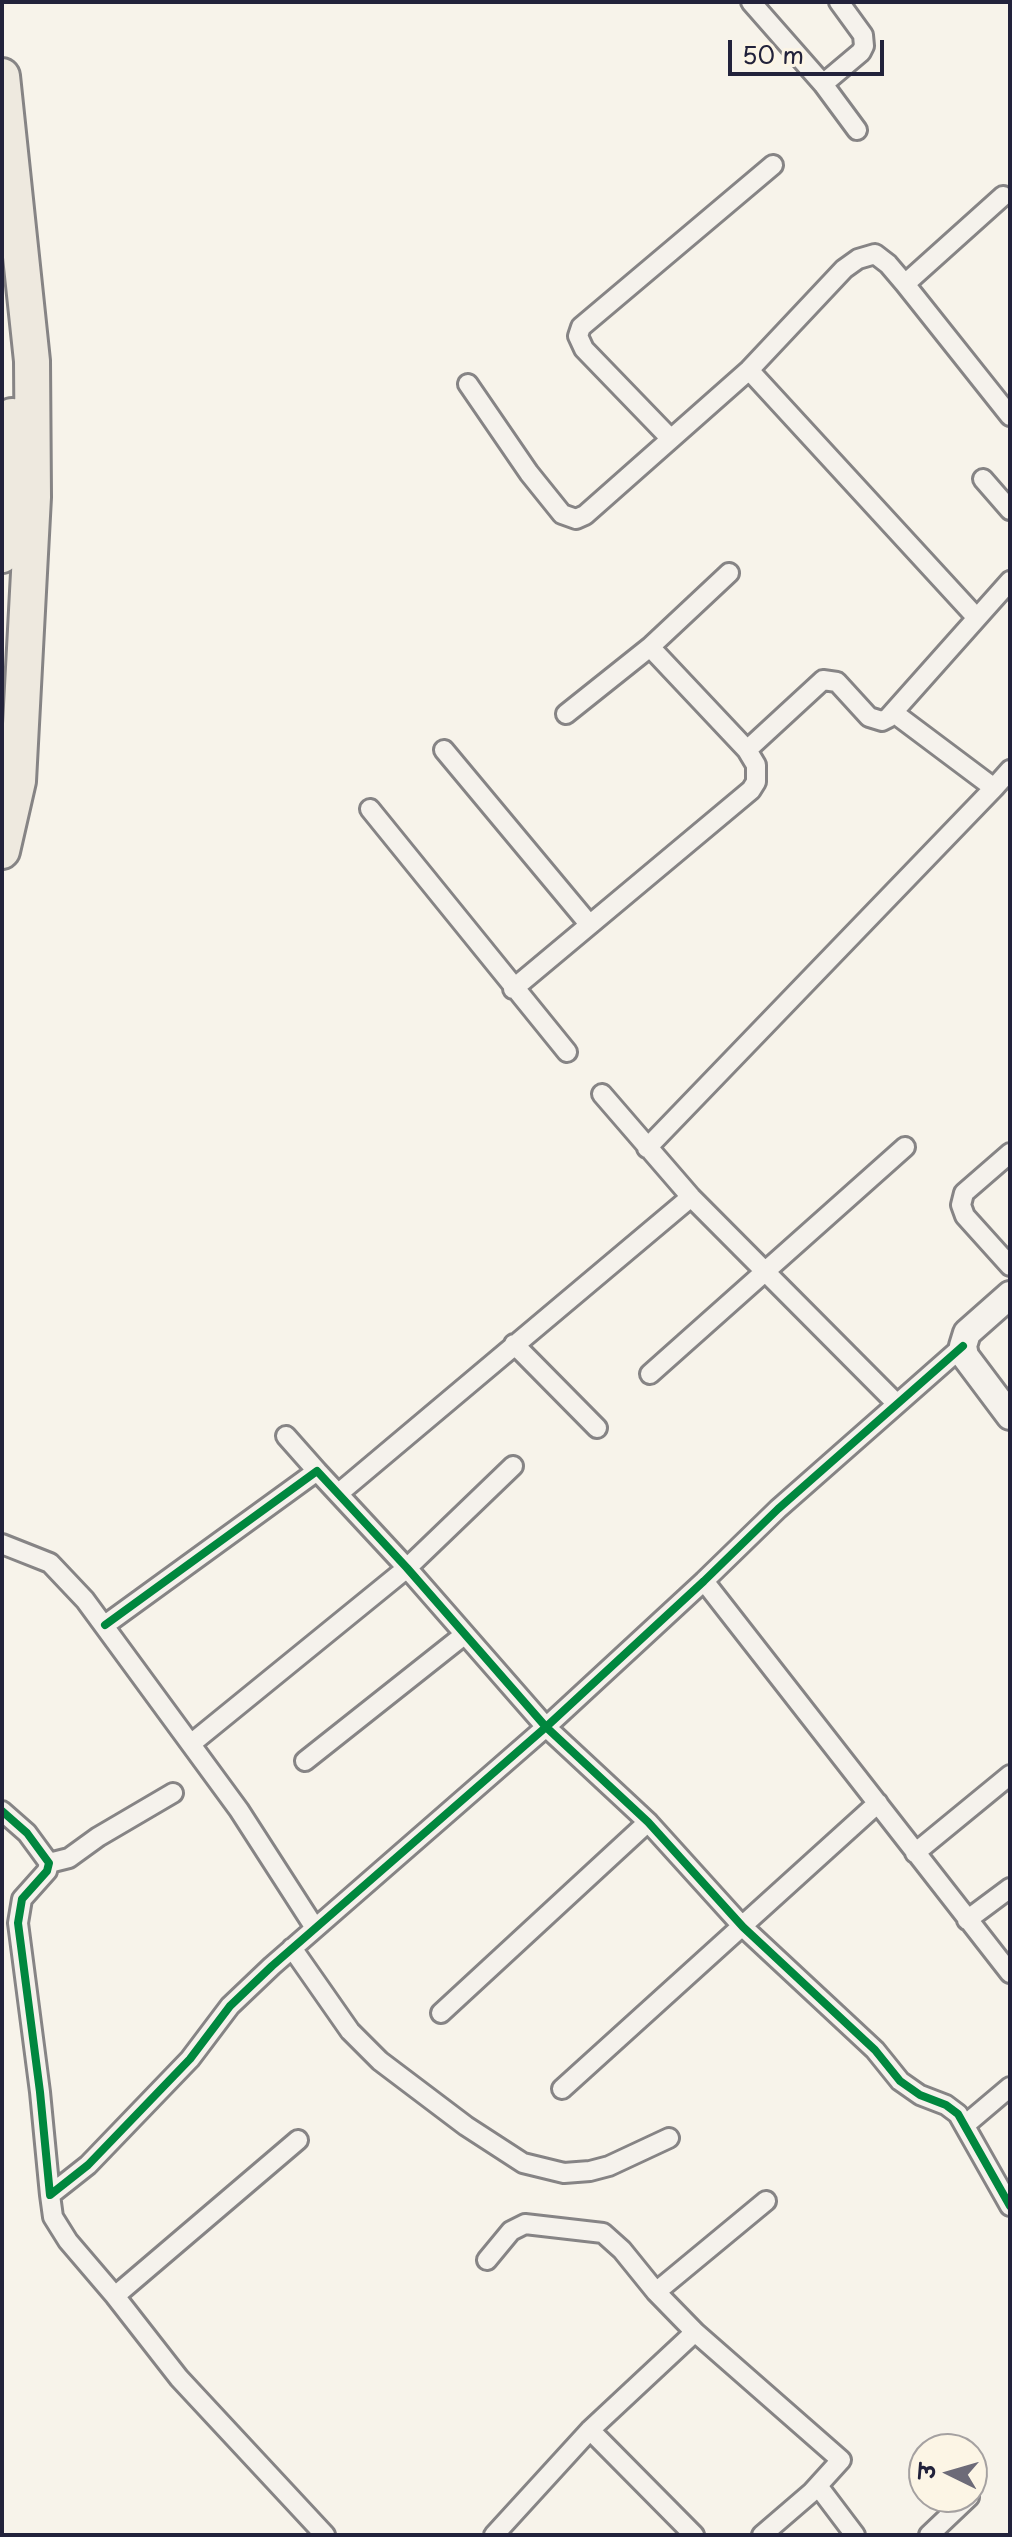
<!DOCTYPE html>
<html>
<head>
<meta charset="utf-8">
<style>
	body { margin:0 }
	#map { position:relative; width:1012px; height:2537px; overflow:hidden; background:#f7f3ea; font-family:"Playpen Sans","Playpen Sans Deva",sans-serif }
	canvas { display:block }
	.frame { position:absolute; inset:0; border:4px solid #22223b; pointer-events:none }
	.north { position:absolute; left:908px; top:2433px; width:80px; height:80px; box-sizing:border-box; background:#fcf5e5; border:2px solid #a5a1a1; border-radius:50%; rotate:275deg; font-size:22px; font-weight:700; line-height:32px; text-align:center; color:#22223b }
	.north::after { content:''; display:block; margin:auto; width:28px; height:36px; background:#6d6b78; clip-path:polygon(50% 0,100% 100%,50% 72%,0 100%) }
	.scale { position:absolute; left:728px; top:40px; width:156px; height:36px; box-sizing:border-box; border:4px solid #22223b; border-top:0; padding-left:10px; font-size:24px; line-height:28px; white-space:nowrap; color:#22223b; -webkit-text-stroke:6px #fcf5e5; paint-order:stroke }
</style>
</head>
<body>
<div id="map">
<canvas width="1012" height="2537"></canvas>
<div class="frame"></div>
<div class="north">उ</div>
<div class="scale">50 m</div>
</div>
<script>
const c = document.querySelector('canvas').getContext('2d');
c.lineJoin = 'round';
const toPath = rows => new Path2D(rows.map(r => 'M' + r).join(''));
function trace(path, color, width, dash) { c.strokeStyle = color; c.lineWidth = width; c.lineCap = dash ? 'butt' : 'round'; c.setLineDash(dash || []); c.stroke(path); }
const street = toPath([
	[751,2,823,84,857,130],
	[823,84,861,52,864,46,863,35,839,2],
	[905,284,1003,196],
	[749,370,976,617],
	[468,384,529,473,562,514,576,519,585,515,749,370,844,269,858,259,875,254,888,264,905,284,1010,416],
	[670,438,584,349,578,336,581,327,773,165],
	[983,479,1010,510],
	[650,647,729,573],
	[894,713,994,788,1010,770],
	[444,750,589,924],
	[747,750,823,680,837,682,869,717,882,721,888,718,1010,581],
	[370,809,567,1052],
	[513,989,751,790,756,782,756,765,747,750,650,647,566,714],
	[602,1094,691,1197,896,1403],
	[647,1148,994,788],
	[1010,1153,964,1193,961,1205,965,1216,1010,1266],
	[514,1344,597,1428],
	[650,1374,905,1147],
	[286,1436,317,1471],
	[339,1493,691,1197],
	[2,1544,50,1563,85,1600,239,1810,315,1928],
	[704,1581,1010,1973],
	[105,1625,317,1471,407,1568,546,1727,648,1822,743,1927,875,2050,900,2081,920,2095,946,2105,958,2114,1010,2206],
	[192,1743,407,1568,513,1466],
	[305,1761,464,1635],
	[2,1811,27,1833,49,1863,47,1871,22,1899,18,1923,40,2092,50,2195,88,2165,190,2059,230,2006,272,1966,546,1727,704,1581,778,1509,963,1346],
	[915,1853,1010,1775],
	[49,1863,69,1858,98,1837,173,1793],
	[967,1920,1010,1888],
	[292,1948,350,2031,380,2061,466,2126,523,2163,564,2173,590,2171,609,2166,669,2138],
	[441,2013,648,1822],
	[562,2089,878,1803],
	[965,2125,1010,2087],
	[50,2195,53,2217,68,2241,115,2296,179,2378,325,2535],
	[487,2260,511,2231,525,2224,603,2233,622,2250,656,2292,695,2332,590,2430,494,2535],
	[656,2292,766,2201],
	[115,2296,298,2140],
	[695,2332,841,2460,812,2492,762,2535],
	[590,2430,694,2535],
	[818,2486,855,2535],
	[929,2535,969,2497]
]);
const secondary = toPath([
	[1010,1295,967,1333,963,1346,965,1356,1010,1416]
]);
const highway = toPath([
	[2,76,32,361,33,497,18,781,2,851],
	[2,555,12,416]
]);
trace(street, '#868485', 24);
trace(secondary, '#868485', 32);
trace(highway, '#868485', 40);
trace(street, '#f5f2ec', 18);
trace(secondary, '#f5f2ec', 26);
trace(highway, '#eee9df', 34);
trace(toPath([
	[105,1625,317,1471,407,1568,546,1727,648,1822,743,1927,875,2050,900,2081,920,2095,946,2105,958,2114,1010,2206],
	[2,1811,27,1833,49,1863,47,1871,22,1899,18,1923,40,2092,50,2195,88,2165,190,2059,230,2006,272,1966,546,1727,704,1581,778,1509,963,1346]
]), '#00873e', 8);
</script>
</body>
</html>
